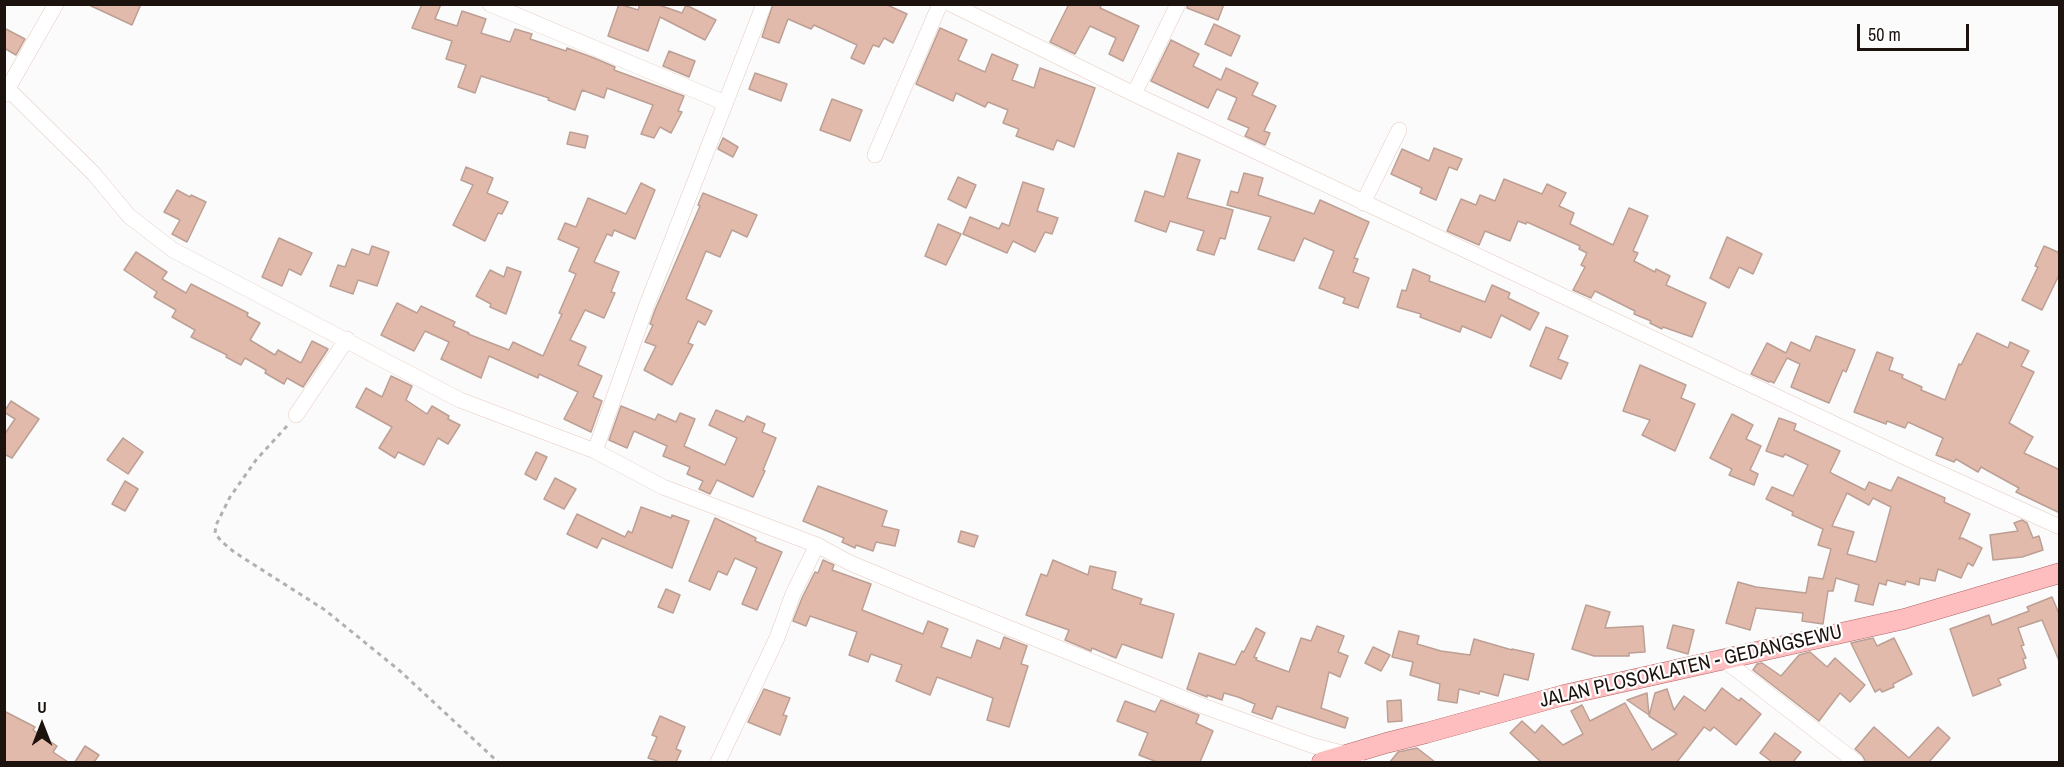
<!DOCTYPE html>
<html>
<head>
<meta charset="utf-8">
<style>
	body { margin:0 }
	#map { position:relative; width:2064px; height:767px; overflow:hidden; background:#fafbfa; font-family:"Archivo Narrow",sans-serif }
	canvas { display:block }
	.frame { position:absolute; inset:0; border:6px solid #1c120e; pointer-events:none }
	.north { position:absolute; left:12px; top:695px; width:60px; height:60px; -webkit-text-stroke:4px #fff; paint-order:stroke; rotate:0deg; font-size:16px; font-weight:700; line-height:24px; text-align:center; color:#1c120e }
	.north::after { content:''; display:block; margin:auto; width:21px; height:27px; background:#1c120e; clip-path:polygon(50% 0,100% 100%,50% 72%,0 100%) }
	.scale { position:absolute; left:1857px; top:24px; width:112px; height:27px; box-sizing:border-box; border:3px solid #1c120e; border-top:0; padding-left:8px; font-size:18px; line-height:21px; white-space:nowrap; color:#1c120e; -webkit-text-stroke:4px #fff; paint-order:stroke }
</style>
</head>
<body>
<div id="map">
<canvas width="2064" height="767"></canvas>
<div class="frame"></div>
<div class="north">U</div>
<div class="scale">50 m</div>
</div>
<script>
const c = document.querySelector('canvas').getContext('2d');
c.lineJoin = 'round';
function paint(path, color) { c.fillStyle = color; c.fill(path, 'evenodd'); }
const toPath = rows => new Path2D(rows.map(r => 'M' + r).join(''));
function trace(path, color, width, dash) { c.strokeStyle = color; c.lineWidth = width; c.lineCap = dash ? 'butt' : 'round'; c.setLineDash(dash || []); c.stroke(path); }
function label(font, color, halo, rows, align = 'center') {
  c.font = font + ' "Archivo Narrow",sans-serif'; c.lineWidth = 4.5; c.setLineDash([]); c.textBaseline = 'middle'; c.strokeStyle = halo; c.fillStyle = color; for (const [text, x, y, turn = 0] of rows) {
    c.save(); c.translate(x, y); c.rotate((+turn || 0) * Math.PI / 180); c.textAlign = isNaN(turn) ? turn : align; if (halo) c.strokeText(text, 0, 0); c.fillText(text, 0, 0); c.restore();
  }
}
const building = toPath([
	[87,4,141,4,132,25,87,4],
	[422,4,441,4,435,19,457,26,462,11,486,19,481,33,510,42,515,29,532,34,530,39,566,51,567,48,594,58,615,67,614,70,684,96,678,111,682,112,671,133,660,127,654,138,641,134,653,105,607,88,604,98,582,90,575,110,548,100,549,98,481,76,475,93,458,87,466,65,446,59,452,41,412,28,422,4],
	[619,4,638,10,640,4,656,4,682,13,686,5,716,20,705,40,660,17,648,51,608,36,619,4],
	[773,4,885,4,907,14,893,43,884,38,879,47,873,45,864,64,851,58,857,45,814,25,811,29,788,19,779,43,762,37,773,4],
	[1069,4,1102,4,1100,8,1139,26,1123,61,1109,54,1116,38,1090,26,1075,54,1050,42,1069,4],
	[1188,4,1224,4,1218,20,1187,8,1188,4],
	[1214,24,1240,36,1231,56,1205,44,1214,24],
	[4,28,25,39,16,55,4,48,4,28],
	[940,28,967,40,958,60,985,72,992,54,1018,65,1012,80,1034,88,1040,68,1095,88,1074,147,1057,140,1053,150,1016,136,1019,129,1003,123,1008,110,988,102,985,107,956,93,953,101,916,84,940,28],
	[1171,40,1199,54,1193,66,1221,80,1226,68,1258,83,1252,95,1276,106,1264,131,1270,133,1265,145,1245,136,1249,128,1228,119,1237,98,1217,89,1208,108,1151,81,1171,40],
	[669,51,695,61,689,77,663,66,669,51],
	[755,73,787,84,781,101,749,89,755,73],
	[832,99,862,110,850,141,820,130,832,99],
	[570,132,588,136,585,148,567,144,570,132],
	[723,138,738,147,733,157,718,149,723,138],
	[1434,148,1462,159,1457,170,1449,167,1436,200,1420,193,1422,188,1391,174,1402,149,1429,161,1434,148],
	[1178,153,1200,160,1187,198,1233,210,1225,239,1220,238,1214,255,1197,250,1204,231,1170,221,1166,232,1135,221,1145,191,1164,197,1178,153],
	[466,167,493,178,487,193,508,202,502,214,498,213,485,241,453,225,473,185,461,180,466,167],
	[1244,173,1263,178,1258,195,1314,214,1320,200,1369,222,1354,258,1358,259,1353,272,1369,278,1358,308,1343,303,1345,298,1319,288,1334,251,1304,238,1294,261,1258,249,1271,217,1227,205,1231,191,1238,193,1244,173],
	[958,177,976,185,966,208,948,199,958,177],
	[1504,179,1542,194,1547,184,1566,193,1559,206,1574,213,1570,224,1613,245,1629,208,1648,216,1633,251,1638,253,1634,261,1655,272,1656,269,1670,276,1666,285,1706,303,1692,337,1663,327,1662,329,1650,323,1651,321,1634,314,1635,311,1595,291,1591,298,1573,290,1585,267,1581,265,1587,253,1579,249,1580,246,1527,222,1526,224,1518,221,1510,241,1485,231,1479,245,1447,231,1461,199,1476,205,1480,195,1495,201,1504,179],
	[1023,182,1044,189,1037,211,1058,218,1052,234,1045,232,1035,252,1013,241,1007,253,963,234,970,217,999,229,1002,223,1009,226,1023,182],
	[641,183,655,190,635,239,614,230,612,236,607,234,594,262,619,272,611,292,615,293,604,318,585,310,570,340,586,347,578,365,602,376,593,397,602,401,591,432,564,419,578,392,539,374,538,378,489,356,481,378,441,359,449,342,425,331,414,351,381,335,397,303,417,313,421,306,455,322,453,326,469,333,468,334,509,350,513,342,543,356,562,314,559,313,576,274,569,271,579,248,558,239,565,223,576,227,588,198,626,214,641,183],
	[177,190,190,197,191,195,206,202,187,242,172,234,180,220,164,212,177,190],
	[703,193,757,215,747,237,732,230,720,257,706,251,686,299,712,311,705,325,698,321,688,343,693,345,672,385,644,370,656,346,645,342,653,325,650,324,655,310,700,206,698,205,703,193],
	[938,224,961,234,946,265,925,256,938,224],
	[1727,237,1762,254,1753,274,1739,267,1729,288,1710,278,1727,237],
	[279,238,312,253,301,275,289,269,282,286,262,277,279,238],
	[372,246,389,252,377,286,358,280,353,294,330,286,338,265,345,267,352,249,369,255,372,246],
	[2044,246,2060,253,2060,273,2042,310,2022,300,2038,267,2035,266,2044,246],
	[136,252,167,272,162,279,186,293,191,284,248,313,247,316,260,323,250,340,275,355,278,350,301,363,312,341,328,349,303,387,287,378,284,384,265,373,266,370,245,358,241,365,226,357,227,355,191,337,195,330,172,317,176,310,154,297,157,292,124,270,136,252],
	[507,267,521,272,506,314,490,307,491,304,476,296,490,270,504,277,507,267],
	[1413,269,1430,276,1429,281,1485,302,1492,285,1510,293,1508,298,1539,313,1530,330,1501,315,1491,338,1462,326,1460,332,1420,317,1421,314,1397,307,1402,290,1406,291,1413,269],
	[1546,327,1568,336,1558,359,1568,363,1561,379,1530,366,1546,327],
	[1977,333,2008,348,2010,342,2029,351,2021,366,2034,372,2009,423,2033,437,2024,453,2060,470,2060,513,2016,492,2019,488,1981,467,1978,472,1956,459,1954,462,1936,455,1943,438,1908,422,1905,428,1887,421,1886,424,1854,412,1877,352,1893,358,1889,370,1903,375,1902,378,1922,387,1921,390,1945,400,1959,364,1961,365,1977,333],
	[1816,336,1855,350,1846,372,1843,370,1829,403,1791,387,1800,364,1787,358,1774,383,1770,381,1769,382,1751,374,1767,343,1786,353,1791,342,1810,351,1816,336],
	[1640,365,1686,385,1681,398,1695,404,1675,451,1642,435,1650,420,1623,411,1640,365],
	[391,376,412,386,406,400,427,414,432,406,449,416,448,419,460,425,448,444,438,438,424,465,398,452,395,458,379,448,392,427,356,407,366,388,382,397,391,376],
	[11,401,39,419,12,458,4,454,4,435,15,419,4,412,11,401],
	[621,406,655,420,658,414,676,422,680,413,695,419,684,446,725,465,737,438,709,425,716,410,744,422,747,416,765,424,762,432,776,438,763,470,765,471,753,497,717,480,710,494,699,489,703,481,687,474,690,467,663,456,667,446,634,431,627,448,609,440,621,406],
	[1732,414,1753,425,1746,439,1761,446,1750,470,1758,474,1754,485,1729,475,1732,469,1710,458,1732,414],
	[1779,418,1796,424,1794,430,1840,451,1830,472,1833,474,1865,490,1869,482,1891,491,1898,477,1945,498,1944,502,1970,514,1959,539,1962,538,1982,548,1973,566,1968,563,1961,578,1938,569,1935,581,1920,578,1919,585,1906,581,1905,585,1887,580,1886,585,1879,583,1873,605,1855,601,1859,585,1836,578,1833,591,1828,591,1823,624,1802,621,1803,613,1756,608,1750,630,1726,623,1738,582,1756,587,1806,593,1809,577,1823,579,1831,549,1818,545,1823,529,1792,515,1793,512,1766,499,1772,487,1793,496,1808,465,1785,454,1783,457,1766,451,1779,418],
	[1847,493,1869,505,1873,498,1891,507,1876,562,1847,554,1854,532,1832,526,1847,493],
	[123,438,143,452,128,474,107,460,123,438],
	[536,452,547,457,536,480,525,474,536,452],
	[555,478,576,489,564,509,544,499,555,478],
	[125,481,138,489,125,511,112,504,125,481],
	[818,486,887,511,882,526,899,530,895,546,876,542,873,551,856,545,855,548,842,542,844,538,803,521,818,486],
	[641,507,671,518,672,515,689,521,672,568,602,538,597,548,567,534,577,514,625,537,628,531,632,533,641,507],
	[715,518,756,538,755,541,782,552,757,610,742,604,757,568,735,558,727,575,718,571,710,590,689,581,715,518],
	[2022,520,2027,523,2033,538,2039,536,2043,550,2022,557,1993,560,1990,535,2018,531,2014,523,2022,520],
	[961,531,978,536,974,547,958,542,961,531],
	[823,560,834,565,832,570,871,584,862,610,923,634,928,621,948,629,941,647,971,658,977,640,1000,649,1004,637,1027,646,1021,664,1028,666,1009,727,987,720,993,698,937,677,930,695,896,681,902,665,871,654,868,662,849,655,857,632,810,616,806,626,793,621,802,598,815,572,818,573,823,560],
	[1053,560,1088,575,1090,566,1116,572,1112,589,1142,599,1140,604,1174,614,1162,658,1122,644,1116,658,1092,648,1091,651,1065,640,1069,630,1026,615,1041,574,1047,576,1053,560],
	[666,589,680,595,673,613,658,607,666,589],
	[2052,597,2060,616,2060,663,2042,620,2018,628,2024,645,2021,646,2026,658,2023,659,2026,668,1998,679,2001,685,1973,696,1950,629,1989,615,1992,625,2029,611,2027,607,2052,597],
	[1586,605,1610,612,1605,628,1643,626,1645,652,1629,653,1629,656,1594,656,1572,649,1586,605],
	[1673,625,1694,630,1688,654,1667,648,1673,625],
	[1317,626,1344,636,1338,652,1348,656,1340,677,1329,672,1321,708,1348,718,1345,728,1277,706,1272,719,1252,712,1255,704,1238,697,1224,693,1222,700,1207,695,1207,697,1187,689,1199,653,1235,665,1242,651,1244,652,1256,628,1265,633,1254,657,1257,658,1256,660,1289,672,1301,638,1311,641,1317,626],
	[1399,631,1419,636,1417,644,1441,651,1470,655,1474,639,1512,650,1512,649,1534,654,1528,680,1504,674,1498,696,1480,691,1479,694,1459,689,1457,703,1438,700,1440,684,1410,675,1413,662,1392,657,1399,631],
	[1873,638,1877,646,1894,638,1912,674,1893,684,1894,687,1882,692,1880,689,1875,692,1851,643,1873,638],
	[1373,647,1390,655,1381,671,1365,663,1373,647],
	[1810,652,1827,667,1835,658,1865,685,1850,702,1840,693,1819,721,1753,670,1757,664,1762,663,1781,676,1799,655,1810,652],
	[1722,688,1739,701,1741,698,1761,714,1736,745,1714,727,1710,731,1704,727,1677,762,1541,762,1510,733,1522,721,1535,733,1542,725,1563,745,1583,734,1571,711,1582,705,1590,721,1625,703,1652,750,1677,734,1649,716,1655,693,1667,689,1674,710,1684,696,1705,711,1722,688],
	[764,689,790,698,783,715,787,716,780,735,748,722,764,689],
	[1647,693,1649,715,1627,700,1647,693],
	[1161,700,1199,715,1196,723,1213,731,1200,762,1157,762,1139,755,1148,733,1117,721,1125,701,1155,712,1161,700],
	[1401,700,1402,721,1388,722,1387,701,1401,700],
	[4,711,35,727,33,730,57,746,53,752,68,762,4,762,4,711],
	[660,716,685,727,676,749,681,751,676,762,660,762,648,758,657,737,652,735,660,716],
	[1874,727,1909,758,1938,727,1950,738,1929,762,1866,762,1862,755,1855,749,1874,727],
	[1775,733,1801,752,1793,762,1772,762,1760,753,1775,733],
	[85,746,99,755,94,762,75,762,85,746],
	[1417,748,1435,762,1390,762,1398,752,1417,748]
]);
paint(building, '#e2baab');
trace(building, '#bc9f95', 1.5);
const minor = toPath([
	[490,4,725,103],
	[951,4,1134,94,1911,460,2060,527],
	[4,85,94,174,129,216,173,250,460,400,595,451,663,487,817,545,850,563,927,595,1200,705,1311,745,1350,755,1357,762],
	[1134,94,1178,4],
	[4,95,56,4],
	[875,155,940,4],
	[1363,203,1399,130],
	[296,415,347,339],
	[595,451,646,307,764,4],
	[1723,659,1856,762],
	[718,762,777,638,793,594,817,545]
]);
const major = toPath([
	[1322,762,1386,743,1426,733,1564,695,1904,619,2060,573]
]);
trace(minor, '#e8cabf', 16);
trace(major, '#af6565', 21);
trace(toPath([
	[287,426,256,460,230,497,216,525,215,533,221,541,234,552,325,610,400,671,498,762]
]), '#b3b0ae', 3, [4.5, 4.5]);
trace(minor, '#fff', 15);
trace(major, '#febdbf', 20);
label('20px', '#1c120e', '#fff', [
	["JALAN PLOSOKLATEN - GEDANGSEWU",1691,667,-13]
]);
</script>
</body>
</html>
